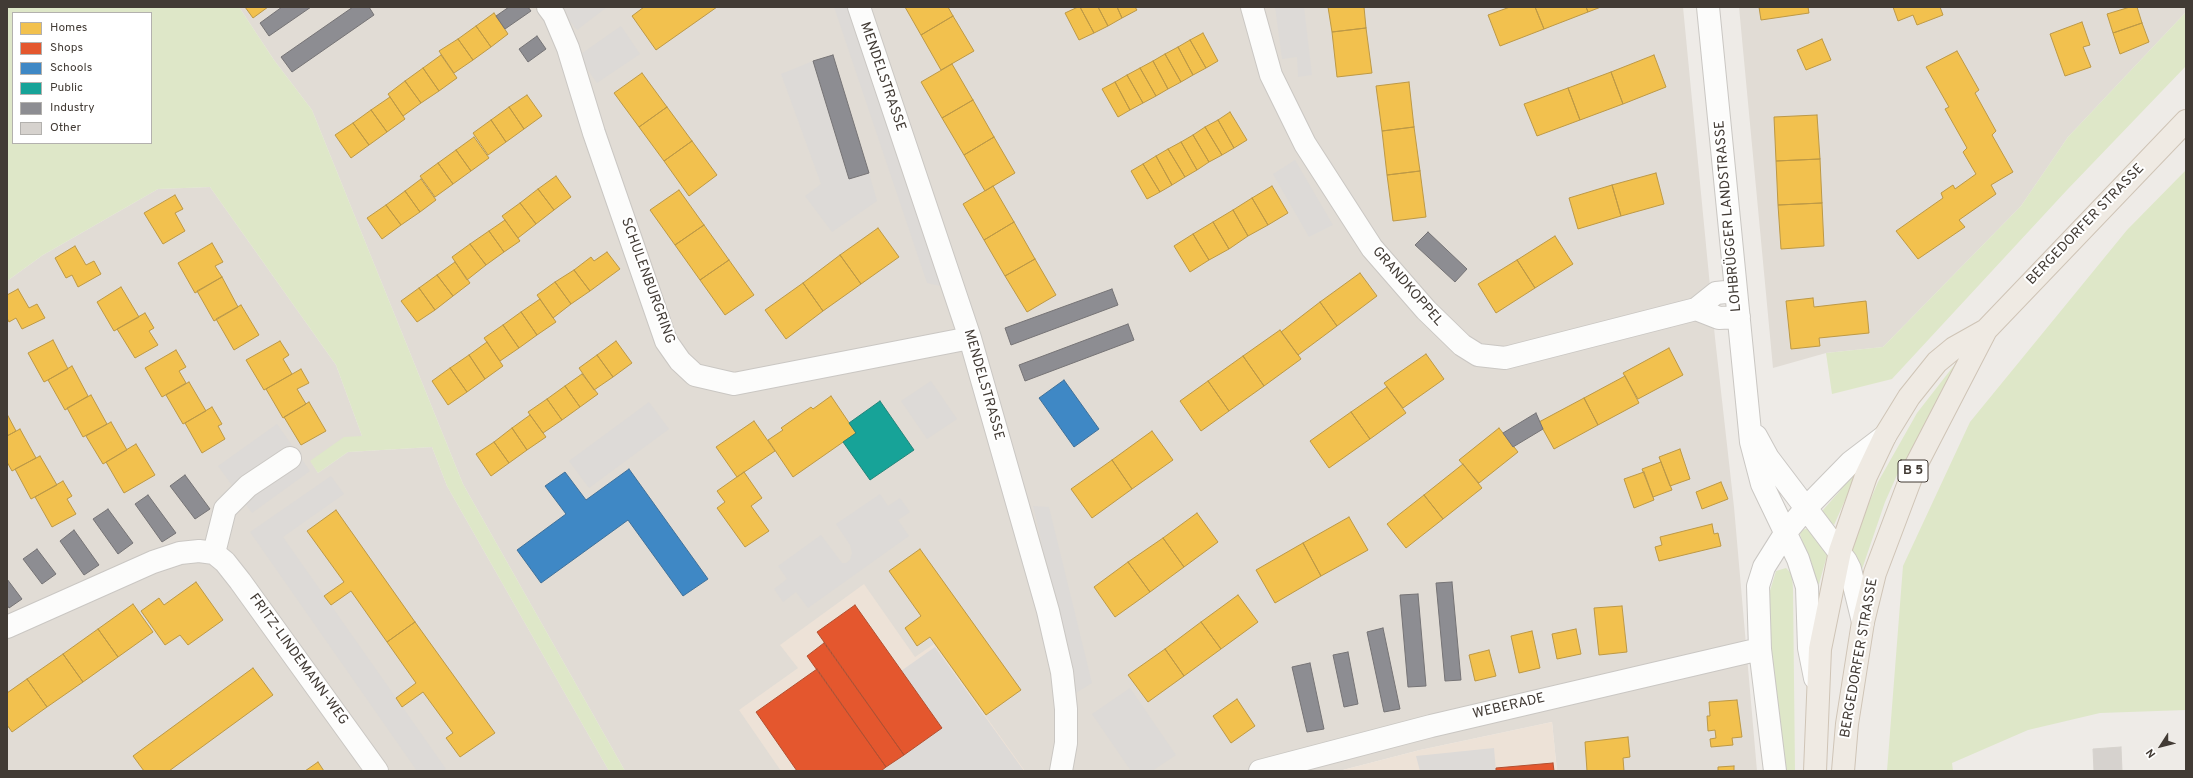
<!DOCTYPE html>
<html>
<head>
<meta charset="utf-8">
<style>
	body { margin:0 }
	#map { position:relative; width:2193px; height:778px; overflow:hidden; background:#eeebe7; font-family:Overpass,sans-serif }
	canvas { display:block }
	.frame { position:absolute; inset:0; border:8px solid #423b35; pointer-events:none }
	.legend { position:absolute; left:12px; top:12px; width:140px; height:132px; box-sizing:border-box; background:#fff; border:1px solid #b3b1ae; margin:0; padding:5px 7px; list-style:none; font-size:12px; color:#423b35 }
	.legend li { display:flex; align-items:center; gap:8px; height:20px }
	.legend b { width:20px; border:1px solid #b3b1ae }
	.north { position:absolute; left:2141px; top:726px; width:40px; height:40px; -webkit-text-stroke:3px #fff; paint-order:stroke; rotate:234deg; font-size:11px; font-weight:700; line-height:16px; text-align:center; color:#423b35 }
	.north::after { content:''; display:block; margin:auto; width:14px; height:18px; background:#423b35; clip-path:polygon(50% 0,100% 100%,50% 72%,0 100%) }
</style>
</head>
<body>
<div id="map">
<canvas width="2193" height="778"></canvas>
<div class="frame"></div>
<ul class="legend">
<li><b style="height:11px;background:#f2c14e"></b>Homes</li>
<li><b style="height:11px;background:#e4572e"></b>Shops</li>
<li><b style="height:11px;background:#3f88c5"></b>Schools</li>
<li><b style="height:11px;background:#17a398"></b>Public</li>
<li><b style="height:11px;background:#8d8d92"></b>Industry</li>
<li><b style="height:11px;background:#d6d2ce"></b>Other</li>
</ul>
<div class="north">N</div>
</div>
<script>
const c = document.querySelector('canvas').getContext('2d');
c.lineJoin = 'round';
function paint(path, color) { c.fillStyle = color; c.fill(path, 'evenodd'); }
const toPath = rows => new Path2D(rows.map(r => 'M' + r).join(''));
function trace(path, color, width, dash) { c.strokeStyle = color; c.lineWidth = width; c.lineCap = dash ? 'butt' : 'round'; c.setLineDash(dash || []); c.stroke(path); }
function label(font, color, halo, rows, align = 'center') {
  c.font = font + ' Overpass,sans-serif'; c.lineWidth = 4; c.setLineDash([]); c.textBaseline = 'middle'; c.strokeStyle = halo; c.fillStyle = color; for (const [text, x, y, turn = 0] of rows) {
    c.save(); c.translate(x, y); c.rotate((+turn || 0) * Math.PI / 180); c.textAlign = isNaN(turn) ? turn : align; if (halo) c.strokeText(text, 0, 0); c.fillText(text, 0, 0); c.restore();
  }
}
paint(toPath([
	[239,7,1683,7,1715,338,1734,507,1757,771,1557,771,1552,722,1420,750,1339,771,625,771,463,484,312,110,274,60],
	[1739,7,2186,7,2186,12,2068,137,2021,206,1883,347,1826,353,1773,368],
	[210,187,336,365,362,436,311,461,318,473,348,452,432,447,447,486,609,771,7,771,7,281,43,255,158,189]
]), '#e1dcd5');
paint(toPath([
	[864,584,915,657,934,644,1025,771,781,771,739,710,798,668,780,645],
	[1552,722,1557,771,1339,771,1420,750]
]), '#ede2d7');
paint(toPath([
	[7,7,239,7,274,60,312,110,463,484,625,771,609,771,447,486,432,447,348,452,318,473,310,461,344,437,362,436,336,365,210,187,158,189,43,255,7,281],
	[13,13,151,13,151,143,13,143],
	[2186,12,2186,66,2067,190,1892,379,1832,394,1826,353,1883,347,2021,206,2068,137],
	[2186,170,2186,710,2100,713,2028,730,1952,763,1953,771,1887,771,1903,566,1970,422,2127,230],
	[1959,359,1943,393,1897,475,1885,502,1861,572,1852,552,1863,517,1878,482,1917,413],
	[1852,470,1858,471,1834,525,1822,513,1823,510,1839,492],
	[1805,529,1809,529,1828,552,1819,584,1816,584,1800,534,1801,531],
	[1786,568,1792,574,1793,589,1795,771,1784,771,1768,614,1769,594,1776,571]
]), '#dee7c8');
paint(toPath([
	[559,7,607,7,577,30],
	[834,7,850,7,945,287,927,283],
	[1275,7,1304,7,1312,75,1298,77,1297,57,1282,59],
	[621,26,640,54,597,83,578,56],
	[813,61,849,179,869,173,877,201,832,232,805,196,821,184,781,74],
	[1295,160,1333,225,1309,237,1273,174],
	[931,381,957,419,927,439,901,401],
	[649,402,669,429,589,488,569,461],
	[277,424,310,471,252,513,218,466],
	[331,476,344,494,283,537,446,769,442,771,417,771,250,532],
	[880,494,888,506,900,498,910,512,898,520,909,536,808,608,796,592,783,602,774,589,787,579,778,566,821,535,842,563,846,563,850,560,852,553,850,545,836,524],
	[1033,506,1049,507,1092,683,1076,693],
	[935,647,1024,771,881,771,942,728,901,671],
	[1130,688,1176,755,1152,771,1131,771,1092,714],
	[1494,748,1496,771,1420,771,1416,756]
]), '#dddad7');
const homes = toPath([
	[245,7,268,7,253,18,245,7],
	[644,7,717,7,656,50,632,16,644,7],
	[905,7,948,7,953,16,921,35,905,7],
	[1078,7,1080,7,1094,33,1079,40,1065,13,1078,7],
	[1080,7,1098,7,1108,26,1094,33,1080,7],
	[1098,7,1117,7,1122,18,1108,26,1098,7],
	[1117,7,1135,7,1137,10,1122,18,1117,7],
	[1328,7,1364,7,1366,28,1332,32,1328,7],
	[1510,7,1535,7,1544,29,1500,46,1488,15,1510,7],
	[1535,7,1586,7,1588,12,1544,29,1535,7],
	[1586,7,1601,7,1588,12,1586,7],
	[1759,7,1808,7,1809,13,1761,20,1759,7],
	[1893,7,1940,7,1943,15,1917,25,1913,15,1898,21,1893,7],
	[2130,7,2137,7,2142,23,2113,33,2107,14,2130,7],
	[494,13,508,34,491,47,476,26,494,13],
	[953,16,974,51,941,70,921,35,953,16],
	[2082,22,2090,45,2083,47,2091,67,2065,76,2050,34,2082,22],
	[2142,23,2149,42,2120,54,2113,33,2142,23],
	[476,26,491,47,473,60,458,39,476,26],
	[1366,28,1372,73,1337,77,1332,32,1366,28],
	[1203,33,1218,61,1206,68,1190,40,1203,33],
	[458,39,473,60,454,73,439,51,458,39],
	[1822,39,1831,60,1806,70,1797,50,1822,39],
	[1190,40,1206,68,1193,75,1178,47,1190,40],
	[1178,47,1193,75,1181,82,1165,54,1178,47],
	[1957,51,1979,90,1975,93,1996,131,1992,135,2013,172,1991,185,1996,194,1959,220,1965,227,1918,259,1896,231,1943,198,1941,193,1953,185,1955,189,1976,174,1963,152,1967,148,1945,109,1949,107,1926,67,1957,51],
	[1165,54,1181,82,1168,89,1153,61,1165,54],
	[441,55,457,78,439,91,423,68,441,55],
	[1654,55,1666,87,1623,104,1611,72,1654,55],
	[1153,61,1168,89,1156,96,1140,68,1153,61],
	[952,64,973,100,942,118,921,82,952,64],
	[423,68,439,91,421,103,405,81,423,68],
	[1140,68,1156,96,1143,103,1127,75,1140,68],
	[1611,72,1623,104,1580,120,1568,88,1611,72],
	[642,73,667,107,639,127,614,93,642,73],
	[1127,75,1143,103,1130,110,1115,82,1127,75],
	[405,81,421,103,403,116,388,94,405,81],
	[1115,82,1130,110,1118,117,1102,89,1115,82],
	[1409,82,1414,127,1382,131,1376,86,1409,82],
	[1568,88,1580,120,1537,136,1524,104,1568,88],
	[527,95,542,116,524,129,509,107,527,95],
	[390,97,405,119,387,132,371,110,390,97],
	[973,100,994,137,964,155,942,118,973,100],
	[509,107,524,129,506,142,491,120,509,107],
	[667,107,692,141,664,161,639,127,667,107],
	[371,110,387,132,369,145,353,123,371,110],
	[1230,112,1247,140,1234,148,1218,120,1230,112],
	[1817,115,1820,159,1776,161,1774,117,1817,115],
	[491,120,506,142,488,155,473,133,491,120],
	[1218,120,1234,148,1222,155,1205,127,1218,120],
	[353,123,369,145,351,158,335,135,353,123],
	[1205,127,1222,155,1209,162,1193,135,1205,127],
	[1414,127,1420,171,1387,175,1382,131,1414,127],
	[1193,135,1209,162,1197,170,1181,142,1193,135],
	[474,137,489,158,471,171,456,150,474,137],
	[994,137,1015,173,985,191,964,155,994,137],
	[692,141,717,175,689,196,664,161,692,141],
	[1181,142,1197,170,1185,177,1168,149,1181,142],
	[1168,149,1185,177,1172,185,1156,156,1168,149],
	[456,150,471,171,453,184,438,163,456,150],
	[1156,156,1172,185,1160,192,1143,164,1156,156],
	[1820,159,1822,203,1778,205,1776,161,1820,159],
	[438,163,453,184,435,197,420,176,438,163],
	[1143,164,1160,192,1147,199,1131,171,1143,164],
	[1420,171,1426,217,1393,221,1387,175,1420,171],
	[1656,173,1664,204,1621,216,1612,185,1656,173],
	[556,176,571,197,554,210,538,189,556,176],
	[421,179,436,200,420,212,405,191,421,179],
	[1612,185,1621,216,1578,229,1569,198,1612,185],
	[993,186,1014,222,984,240,963,204,993,186],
	[1272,186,1288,213,1268,225,1252,198,1272,186],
	[538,189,554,210,536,224,520,203,538,189],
	[679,190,704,225,675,245,650,210,679,190],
	[405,191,420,212,401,225,386,205,405,191],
	[175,195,183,209,175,213,185,231,163,244,144,213,175,195],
	[1252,198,1268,225,1248,236,1233,210,1252,198],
	[520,203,536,224,518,238,502,216,520,203],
	[1822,203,1824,246,1781,249,1778,205,1822,203],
	[386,205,401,225,382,239,367,218,386,205],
	[1233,210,1248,236,1229,249,1213,222,1233,210],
	[505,220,520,241,504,252,489,231,505,220],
	[1014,222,1035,259,1005,276,984,240,1014,222],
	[1213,222,1229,249,1209,260,1193,234,1213,222],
	[704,225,729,260,700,280,675,245,704,225],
	[878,228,899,257,861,284,840,255,878,228],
	[489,231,504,252,486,265,470,244,489,231],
	[1193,234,1209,260,1190,272,1174,246,1193,234],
	[1555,236,1573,264,1535,288,1517,260,1555,236],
	[212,243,223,262,215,266,222,277,195,293,178,263,212,243],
	[470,244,486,265,467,280,452,257,470,244],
	[75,246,86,265,94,261,101,274,78,287,72,275,66,278,55,258,75,246],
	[607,252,620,269,590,291,574,270,591,257,594,261,607,252],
	[840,255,861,284,823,311,803,283,840,255],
	[1035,259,1056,295,1027,312,1005,276,1035,259],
	[729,260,754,295,725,315,700,280,729,260],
	[1517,260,1535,288,1496,313,1478,284,1517,260],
	[455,262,470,283,453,296,437,275,455,262],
	[574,270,590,291,571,304,555,282,574,270],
	[1360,273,1377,296,1337,326,1320,302,1360,273],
	[437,275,453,296,435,310,419,288,437,275],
	[222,277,238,307,214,321,197,291,222,277],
	[555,282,571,304,553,318,537,295,555,282],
	[803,283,823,311,786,339,765,310,803,283],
	[121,287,139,317,114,331,97,302,121,287],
	[419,288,435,310,417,322,401,301,419,288],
	[18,289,29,308,37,304,45,318,22,329,16,318,9,322,7,318,7,295,18,289],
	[1813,298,1814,307,1866,301,1869,333,1819,338,1820,346,1791,349,1786,301,1813,298],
	[540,299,556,322,537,335,521,312,540,299],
	[1320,302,1337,326,1298,355,1281,332,1320,302],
	[241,305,259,335,234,350,216,319,241,305],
	[521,312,537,335,519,348,503,325,521,312],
	[145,313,154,328,149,331,158,345,135,358,117,329,145,313],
	[503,325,519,348,500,361,484,338,503,325],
	[1280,330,1301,359,1264,386,1243,356,1280,330],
	[53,340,68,369,44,382,28,353,53,340],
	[280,341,289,355,283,359,292,374,264,390,246,360,280,341],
	[616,341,632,363,613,377,597,355,616,341],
	[487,342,503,366,485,379,469,355,487,342],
	[1669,348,1683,375,1638,399,1623,373,1669,348],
	[176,350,186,367,179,371,186,383,162,397,145,368,176,350],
	[1426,354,1444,379,1403,408,1384,383,1426,354],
	[469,355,485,379,467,392,450,368,469,355],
	[597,355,613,377,594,390,579,368,597,355],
	[1243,356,1264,386,1229,411,1208,381,1243,356],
	[72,366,88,396,65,410,48,380,72,366],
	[450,368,467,392,448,405,432,381,450,368],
	[301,369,309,383,297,389,306,404,283,418,266,389,301,369],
	[582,374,598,394,580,407,565,386,582,374],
	[1625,376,1639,403,1598,425,1584,398,1625,376],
	[1208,381,1229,411,1201,431,1180,401,1208,381],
	[189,382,206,411,183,424,166,395,189,382],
	[565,386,580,407,562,420,547,399,565,386],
	[1387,387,1406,413,1370,439,1351,412,1387,387],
	[91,395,107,424,83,437,67,408,91,395],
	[831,396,856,433,793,477,768,440,783,430,781,428,811,407,813,409,831,396],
	[1584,398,1598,425,1554,449,1539,422,1584,398],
	[547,399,562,420,543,433,528,412,547,399],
	[309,402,326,431,301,445,284,417,309,402],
	[212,407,222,424,218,426,225,439,202,453,185,423,212,407],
	[1351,412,1370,439,1329,468,1310,441,1351,412],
	[7,414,16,431,7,436,7,414],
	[530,415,546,437,527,450,512,428,530,415],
	[754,421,775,451,737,477,716,447,754,421],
	[111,422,127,450,103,464,86,436,111,422],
	[512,428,527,450,509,463,494,442,512,428],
	[1499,428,1518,452,1479,483,1459,460,1499,428],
	[20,429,36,458,12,471,7,462,7,436,20,429],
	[1152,431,1173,460,1132,489,1112,460,1152,431],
	[494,442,509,463,491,476,476,454,494,442],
	[136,444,155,475,124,493,106,462,136,444],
	[1680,449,1690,479,1670,486,1659,457,1680,449],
	[40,456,57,485,31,499,15,469,40,456],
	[1112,460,1132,489,1092,518,1071,489,1112,460],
	[1661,462,1672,490,1653,497,1642,469,1661,462],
	[1463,464,1482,488,1443,519,1424,495,1463,464],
	[744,472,762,498,751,506,769,531,745,547,717,508,725,502,717,491,744,472],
	[1644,472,1654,500,1634,508,1624,479,1644,472],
	[63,481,72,496,67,499,76,514,52,527,35,497,63,481],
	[1721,482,1728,499,1702,509,1696,492,1721,482],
	[1424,495,1443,519,1406,548,1387,524,1424,495],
	[336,510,415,622,387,642,351,591,331,605,324,596,344,582,307,531,336,510],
	[1197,513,1218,542,1184,567,1163,538,1197,513],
	[1349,517,1368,550,1321,576,1303,543,1349,517],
	[1712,524,1714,534,1718,533,1721,546,1659,561,1655,547,1662,545,1660,537,1712,524],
	[1163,538,1184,567,1150,592,1128,562,1163,538],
	[1303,543,1321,576,1275,603,1256,570,1303,543],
	[920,549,1021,690,986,715,930,637,917,646,905,628,921,616,889,571,920,549],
	[1128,562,1150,592,1115,617,1094,587,1128,562],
	[196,582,223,620,188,645,180,635,165,645,141,611,159,598,164,605,196,582],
	[1238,595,1258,622,1221,649,1201,622,1238,595],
	[133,604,153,632,118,657,98,629,133,604],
	[1622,606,1627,652,1599,655,1594,608,1622,606],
	[415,622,495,733,460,757,446,738,453,733,423,692,402,707,396,698,416,683,387,642,415,622],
	[1201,622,1221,649,1184,676,1165,649,1201,622],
	[98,629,118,657,83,682,63,654,98,629],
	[1576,629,1581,654,1557,659,1552,634,1576,629],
	[1532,631,1540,668,1519,673,1511,636,1532,631],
	[1165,649,1184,676,1148,702,1128,675,1165,649],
	[1489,650,1496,676,1475,681,1469,655,1489,650],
	[63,654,83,682,47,707,27,679,63,654],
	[253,668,273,695,169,771,144,771,133,756,253,668],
	[27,679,47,707,12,732,7,725,7,693,27,679],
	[1237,699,1255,726,1231,743,1213,716,1237,699],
	[1737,700,1742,737,1732,738,1733,745,1711,747,1710,739,1716,738,1715,730,1708,731,1707,716,1710,716,1709,702,1737,700],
	[1628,737,1630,757,1623,758,1624,771,1587,771,1585,742,1628,737],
	[318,762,324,771,305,771,318,762],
	[1734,766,1734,771,1718,771,1718,767,1734,766]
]);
paint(homes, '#f2c14e');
trace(homes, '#bd9946', 1);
const shops = toPath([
	[855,605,942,728,904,755,817,632,855,605],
	[824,643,904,755,886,767,807,656,824,643],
	[817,669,886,767,881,771,797,771,756,712,817,669],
	[1553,763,1554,771,1496,771,1496,768,1553,763]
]);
paint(shops, '#e4572e');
trace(shops, '#b34f30', 1);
const schools = toPath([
	[1064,380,1099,429,1074,447,1039,398,1064,380],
	[629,469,708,579,683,596,628,520,541,583,517,550,566,514,545,486,565,472,586,500,629,469]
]);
paint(schools, '#3f88c5');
trace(schools, '#40719a', 1);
const public = toPath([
	[880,401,914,450,870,480,843,442,856,433,849,423,880,401]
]);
paint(public, '#17a398');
trace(public, '#24847a', 1);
const industry = toPath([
	[282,7,311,7,269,36,260,23,282,7],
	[353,7,369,7,374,15,292,72,281,57,353,7],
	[509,7,528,7,531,11,505,29,496,16,509,7],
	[537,36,546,49,528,62,519,49,537,36],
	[833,55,869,173,849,179,813,61,833,55],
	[1428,232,1467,269,1455,282,1415,245,1428,232],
	[1112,289,1118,305,1011,345,1005,328,1112,289],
	[1128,324,1134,340,1025,381,1019,365,1128,324],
	[1536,413,1543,429,1513,447,1503,433,1536,413],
	[185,475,210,509,195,519,170,486,185,475],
	[148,495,176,533,162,542,135,504,148,495],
	[108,509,133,543,118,554,93,519,108,509],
	[74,530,99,565,84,575,60,541,74,530],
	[37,549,56,574,42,584,23,559,37,549],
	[7,579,22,599,9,608,7,605,7,579],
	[1452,582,1461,680,1445,681,1436,583,1452,582],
	[1418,594,1426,686,1408,687,1400,595,1418,594],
	[1383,628,1400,709,1384,712,1367,632,1383,628],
	[1348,652,1358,704,1344,707,1333,655,1348,652],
	[1310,663,1324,729,1307,732,1292,667,1310,663]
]);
paint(industry, '#8d8d92');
trace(industry, '#767476', 1);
const building = toPath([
	[2121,747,2122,771,2094,771,2093,749,2121,747]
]);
paint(building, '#d6d2ce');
trace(building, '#d6d2cd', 1);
const minor = toPath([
	[548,7,554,15,568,48,594,133,666,341,680,361,695,375,734,384,970,338],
	[859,7,970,338,1048,611,1062,672,1066,709,1066,743,1061,771],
	[1252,7,1271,75,1305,144,1372,248,1426,310,1462,345,1478,355,1505,358,1696,309,1716,293,1736,291],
	[1708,7,1751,442,1762,484,1798,559,1807,587,1809,648,1815,678],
	[1696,309,1719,318,1739,317],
	[1756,436,1768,458,1846,561,1850,569,1863,622],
	[214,553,225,509,248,486,290,458],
	[7,627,153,562,180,553,199,551,214,553,225,562,240,581,377,771],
	[1260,771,1431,726,1760,649],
	[1775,771,1760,649,1758,586,1764,567,1786,532,1806,508,1851,462,1885,436]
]);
const major = toPath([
	[1815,771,1820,649,1840,551,1866,476,1885,436,1909,397,1937,362,1954,348,1986,330,2186,121],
	[1843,771,1847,724,1863,622,1875,573,1915,467,1986,330]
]);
trace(minor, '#cac7c3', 24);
trace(major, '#cfc4b6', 24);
trace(minor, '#fcfcfb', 22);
trace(major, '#efeae3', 22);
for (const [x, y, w] of [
	[1913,471,30]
]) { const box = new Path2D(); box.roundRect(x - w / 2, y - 11, w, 22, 3); c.fillStyle = '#fff'; c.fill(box); trace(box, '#423b35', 1); }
label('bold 13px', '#423b35', null, [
	["B 5",1913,471]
]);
label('14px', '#423b35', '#fff', [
	["MENDELSTRASSE",882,77,71],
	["LOHBRÜGGER LANDSTRASSE",1729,216,-95],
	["BERGEDORFER STRASSE",2086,225,-46],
	["SCHULENBURGRING",647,281,70],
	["GRANDKOPPEL",1407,287,49],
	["MENDELSTRASSE",983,385,74],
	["BERGEDORFER STRASSE",1860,658,-80],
	["FRITZ-LINDEMANN-WEG",298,660,54],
	["WEBERADE",1509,707,-13]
]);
</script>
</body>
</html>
